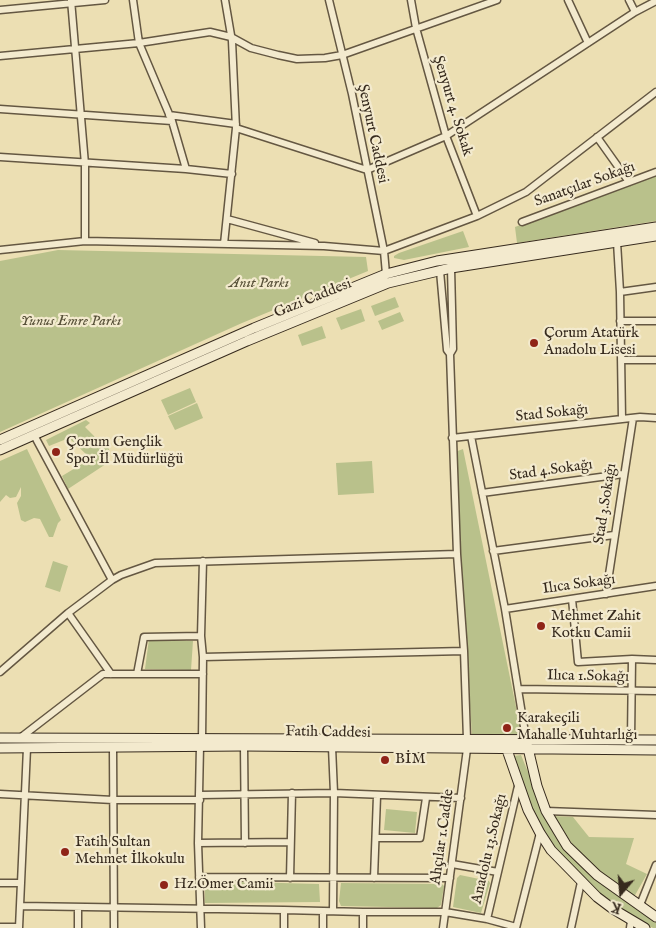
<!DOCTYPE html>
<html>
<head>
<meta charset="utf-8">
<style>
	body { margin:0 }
	#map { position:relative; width:656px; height:928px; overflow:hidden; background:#ecdfb3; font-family:"IM FELL English",serif }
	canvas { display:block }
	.north { position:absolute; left:596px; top:868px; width:50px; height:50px; -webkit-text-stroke:4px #f3eace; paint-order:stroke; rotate:198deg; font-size:14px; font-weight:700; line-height:20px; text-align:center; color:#362a1d }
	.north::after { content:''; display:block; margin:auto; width:18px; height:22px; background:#362a1d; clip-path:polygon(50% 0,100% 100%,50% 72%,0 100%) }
</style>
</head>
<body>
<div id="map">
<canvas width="656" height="928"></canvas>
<div class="north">K</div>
</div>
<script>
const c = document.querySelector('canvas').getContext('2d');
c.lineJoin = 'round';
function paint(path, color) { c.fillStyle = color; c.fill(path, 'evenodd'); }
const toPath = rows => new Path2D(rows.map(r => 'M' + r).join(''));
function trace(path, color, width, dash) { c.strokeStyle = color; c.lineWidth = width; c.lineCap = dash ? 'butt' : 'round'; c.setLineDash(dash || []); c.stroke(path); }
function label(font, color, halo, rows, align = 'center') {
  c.font = font + ' "IM FELL English",serif'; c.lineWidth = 4.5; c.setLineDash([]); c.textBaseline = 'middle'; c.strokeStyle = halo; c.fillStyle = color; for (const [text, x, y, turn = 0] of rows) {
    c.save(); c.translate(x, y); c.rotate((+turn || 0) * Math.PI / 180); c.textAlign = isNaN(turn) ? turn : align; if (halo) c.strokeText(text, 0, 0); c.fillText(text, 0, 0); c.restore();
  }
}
paint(toPath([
	[656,174,656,221,517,243,515,227],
	[463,231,469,247,404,260,394,258,394,256,399,253],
	[58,250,366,257,368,271,242,323,0,432,0,261],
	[395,297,399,307,375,316,371,306],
	[361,309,365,321,341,330,336,318],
	[400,312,404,321,382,330,378,321],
	[322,326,326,338,302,346,298,335],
	[190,388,196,402,168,415,161,400],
	[197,403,203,418,175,430,168,416],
	[86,420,90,423,85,427,96,438,105,439,110,452,109,462,68,489,62,476,77,467,88,456,69,438,49,446,46,440],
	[27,449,61,520,58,523,53,537,49,537,40,519,34,518,25,522,21,520,17,503,21,496,21,487,16,497,10,498,6,495,0,502,0,461],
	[463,449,522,736,472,736,455,474,455,452],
	[372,461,374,493,338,495,336,463],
	[53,561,68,566,60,592,45,587],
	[149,639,193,641,191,670,145,669],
	[521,755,549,823,598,880,631,905,656,919,656,928,653,928,616,907,593,889,558,854,536,819,513,756],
	[386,809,417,812,415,833,384,830],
	[553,816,573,817,589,837,634,838,626,864,647,874,634,897,611,881,576,849],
	[460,875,489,881,490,883,481,913,453,907,457,878],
	[205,881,319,884,320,902,205,903],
	[341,883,442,884,444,886,441,905,437,908,341,906,339,901]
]), '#b9c18b');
const street = toPath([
	[71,0,85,164,85,241],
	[133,0,139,43,172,121,186,169],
	[329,0,352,94,384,251,386,274],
	[411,0,416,28,446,136,477,216],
	[568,0,588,43],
	[629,0,635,12],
	[0,10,105,0],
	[0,56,139,43,210,32,231,37,251,48,278,55,297,59,325,58,342,55,497,0],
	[0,109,172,121],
	[169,115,236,124],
	[236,128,367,170,446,136,635,12,656,1],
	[597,137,629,182],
	[0,157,186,169,232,174],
	[227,219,315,243],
	[522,222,656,172],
	[617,242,620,292,622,419],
	[224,244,236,128,232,41,225,0],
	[0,250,85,241,324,246,384,251,477,216,526,192,656,92],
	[440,271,447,350,450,354,453,349,451,268],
	[620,292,656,287],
	[620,321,656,321],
	[450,354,457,554,464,651,467,739],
	[621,360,656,360],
	[34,435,112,580],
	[471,436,505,609,526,739],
	[452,438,640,417,656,418],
	[482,493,623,474],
	[493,551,614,535],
	[606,594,633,418],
	[572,599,578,662,632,659,656,660],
	[505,609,656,586],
	[68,613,111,674],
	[203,657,464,651],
	[0,672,68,613,112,580,121,575,155,563,457,554],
	[137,674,144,637,201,636],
	[520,689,656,691],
	[20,738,103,674,203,674],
	[202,739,203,657,201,636,203,561],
	[631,740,632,659],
	[200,746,198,843,201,928],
	[244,746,245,843],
	[332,747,334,793,333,911],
	[113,748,114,928],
	[0,794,113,800,200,800],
	[200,795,334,793,461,798],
	[546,811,656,815],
	[376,838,420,838,426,798],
	[198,843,290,842],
	[452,864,498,872],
	[199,877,450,878],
	[290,878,292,793],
	[374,878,377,796],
	[0,883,21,883],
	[640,905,656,865],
	[20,906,284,910,363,912,445,912,487,919,516,927],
	[323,911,323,928],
	[363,912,363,928],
	[487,919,518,786],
	[0,927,19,927],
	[19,928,27,748],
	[78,928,78,908],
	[284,928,284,910],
	[443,928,467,749],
	[516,928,540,833],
	[571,928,581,882],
	[630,928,631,921]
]);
const secondary = toPath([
	[0,440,254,328,386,274,437,261,656,227],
	[0,450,247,341,388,283,451,268,656,236],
	[0,738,656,740],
	[527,744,537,786,546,811,567,846,597,875,656,917],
	[0,748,244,746,656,750],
	[507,750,528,810,540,833,551,850,597,897,613,909,645,928]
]);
trace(street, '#645742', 9);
trace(secondary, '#362a1d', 11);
trace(street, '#f3eace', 6);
trace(secondary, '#f3eace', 9);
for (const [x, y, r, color] of [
	[534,343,5,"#8f2418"],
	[56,452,5,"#8f2418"],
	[541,626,5,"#8f2418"],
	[507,728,5,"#8f2418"],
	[385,760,5,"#8f2418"],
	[65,852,5,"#8f2418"],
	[164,885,5,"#8f2418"]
]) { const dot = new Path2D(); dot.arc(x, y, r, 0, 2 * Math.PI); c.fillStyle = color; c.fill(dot); trace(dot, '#f3eace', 2); }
label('15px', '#362a1d', '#f3eace', [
	["Şenyurt 4. Sokak",452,106,73],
	["Şenyurt Caddesi",372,134,78],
	["Sanatçılar Sokağı",585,185,-20],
	["Gazi Caddesi",313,299,-22],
	["Stad Sokağı",552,414,-6],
	["Stad 4.Sokağı",551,471,-8],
	["Stad 3.Sokağı",606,504,-81],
	["Ilıca Sokağı",579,585,-8],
	["Ilıca 1.Sokağı",588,677,1],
	["Fatih Caddesi",328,733,1],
	["Ahçılar 1.Cadde",443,837,-82],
	["Anadolu 13.Sokağı",490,849,-77]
]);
label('italic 15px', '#575038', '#f3eace', [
	["Anıt Parkı",259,284],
	["Yunus Emre Parkı",71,322]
]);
label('15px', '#362a1d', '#f3eace', [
	["Çorum Atatürk",544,334],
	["Anadolu Lisesi",544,351],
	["Çorum Gençlik",66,443],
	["Spor İl Müdürlüğü",66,460],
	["Mehmet Zahit",551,617],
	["Kotku Camii",551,634],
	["Karakeçili",517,719],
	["Mahalle Muhtarlığı",517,736],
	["BİM",395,760],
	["Fatih Sultan",75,843],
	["Mehmet İlkokulu",75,860],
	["Hz.Ömer Camii",174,885]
], 'left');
</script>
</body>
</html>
